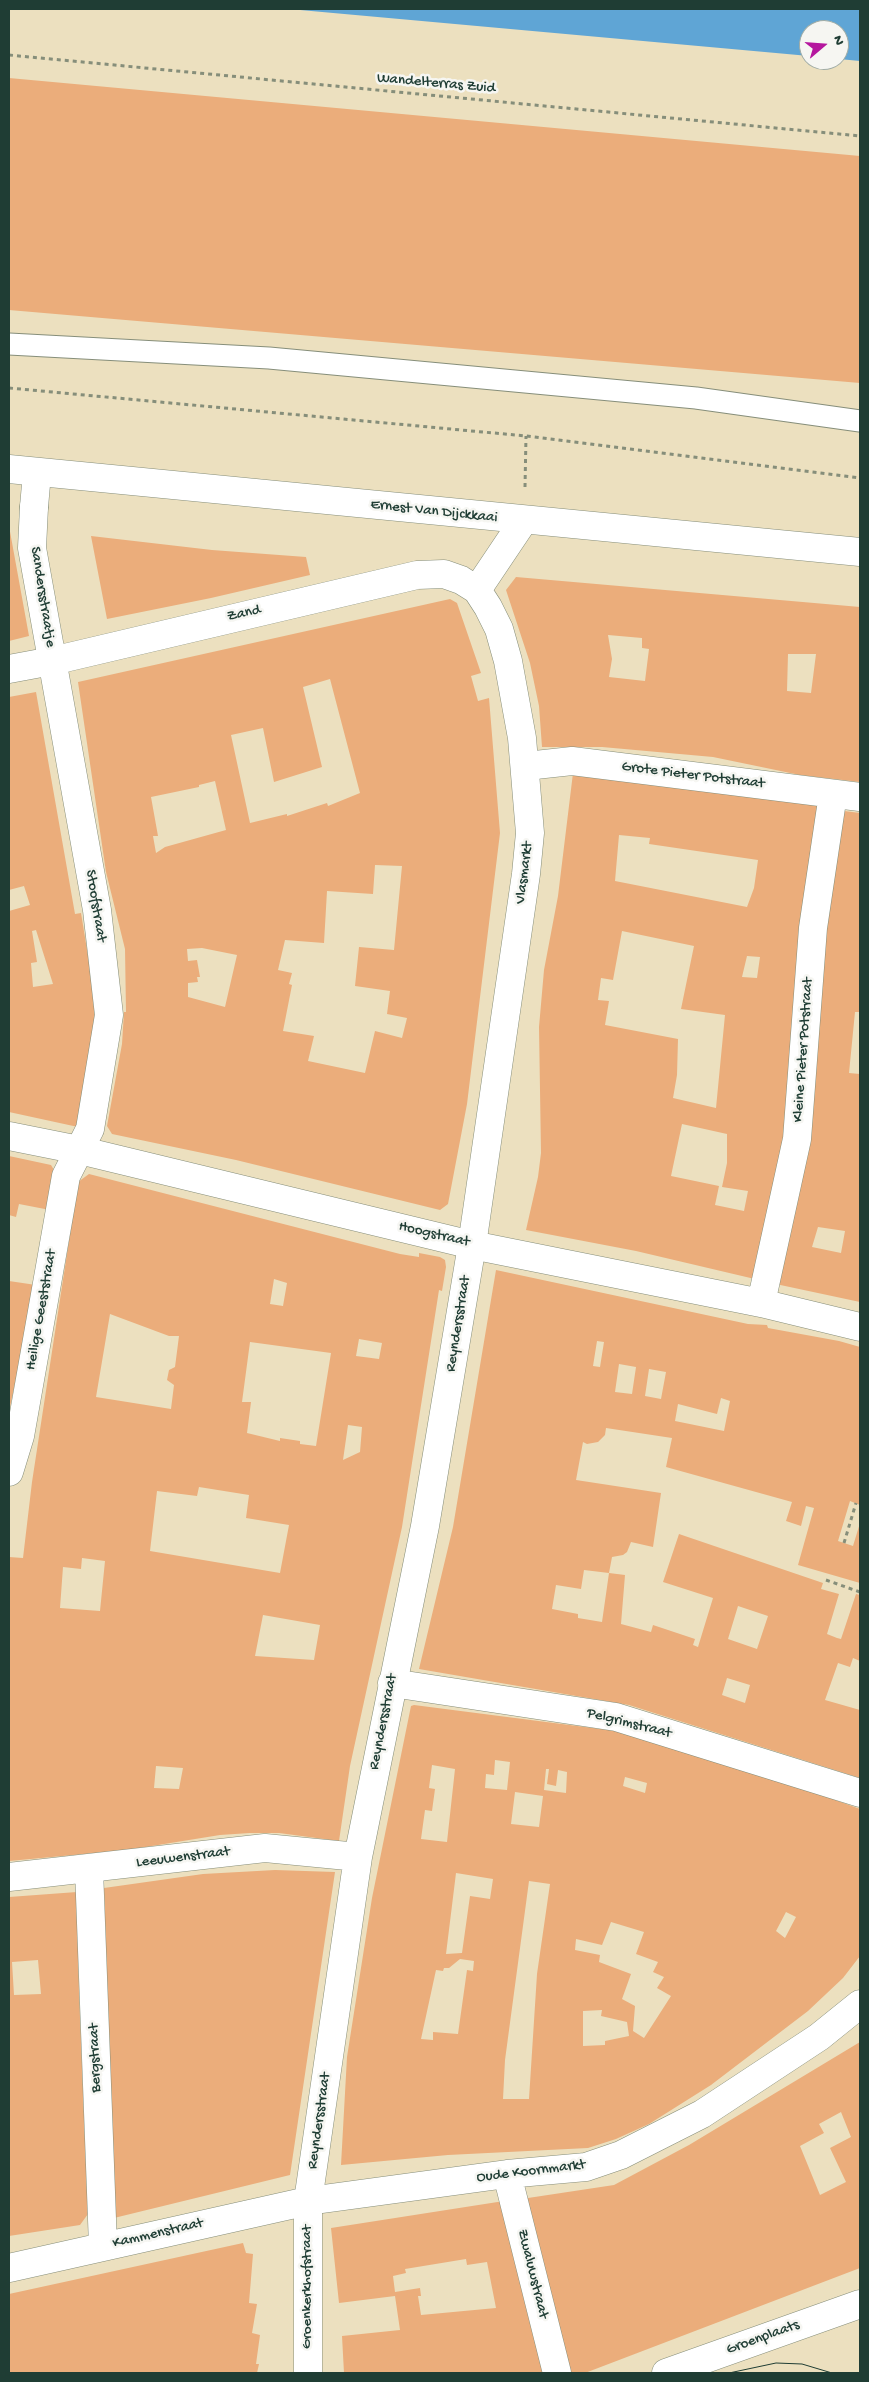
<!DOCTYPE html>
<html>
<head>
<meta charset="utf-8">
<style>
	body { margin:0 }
	#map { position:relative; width:869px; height:2382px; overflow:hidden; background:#ece0bf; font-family:"Gochi Hand",sans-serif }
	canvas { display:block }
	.frame { position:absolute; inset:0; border:10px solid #1f3d34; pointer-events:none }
	.north { position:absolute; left:799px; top:20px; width:50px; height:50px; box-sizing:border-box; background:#f6f6f2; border:1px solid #a0aca6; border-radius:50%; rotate:72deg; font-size:14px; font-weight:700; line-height:20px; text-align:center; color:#1f3d34 }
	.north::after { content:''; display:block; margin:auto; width:18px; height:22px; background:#b5179e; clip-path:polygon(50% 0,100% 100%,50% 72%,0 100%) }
</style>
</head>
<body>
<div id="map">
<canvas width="869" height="2382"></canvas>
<div class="frame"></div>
<div class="north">N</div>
</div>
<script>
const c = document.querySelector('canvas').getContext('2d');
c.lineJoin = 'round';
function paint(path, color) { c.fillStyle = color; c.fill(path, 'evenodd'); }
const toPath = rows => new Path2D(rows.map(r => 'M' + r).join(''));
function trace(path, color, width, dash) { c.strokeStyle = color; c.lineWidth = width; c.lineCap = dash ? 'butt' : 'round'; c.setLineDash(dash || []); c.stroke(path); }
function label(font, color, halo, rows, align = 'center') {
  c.font = font + ' "Gochi Hand",sans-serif'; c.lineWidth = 5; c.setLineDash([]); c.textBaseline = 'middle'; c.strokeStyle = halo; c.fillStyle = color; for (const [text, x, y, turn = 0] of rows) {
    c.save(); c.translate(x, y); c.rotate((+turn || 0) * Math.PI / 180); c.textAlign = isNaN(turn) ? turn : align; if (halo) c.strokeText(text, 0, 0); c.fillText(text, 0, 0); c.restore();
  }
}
paint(toPath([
	[289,9,860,9,860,61,839,59,839,30,809,30,809,56]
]), '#5fa5d5');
paint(toPath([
	[9,78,860,156,860,383,9,310],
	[9,526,29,636,9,641],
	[91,536,212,550,306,557,310,575,211,598,107,619],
	[516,577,860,607,860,782,800,775,713,757,602,747,542,747,539,706,530,663,506,590],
	[608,635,642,638,642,648,649,649,645,681,609,677,612,659],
	[788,654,816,654,811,693,787,691],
	[450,599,457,603,481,673,471,676,478,701,489,698,500,833,467,1104,448,1204,440,1210,236,1160,112,1134,107,1126,122,1044,124,1012,126,1012,125,949,106,872,78,682],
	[330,679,360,793,328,806,327,803,287,816,287,814,250,823,231,735,263,728,274,782,322,767,303,687],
	[215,781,226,830,165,847,156,853,153,836,158,836,151,797,199,787,199,785],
	[375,865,402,866,394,950,359,947,355,986,390,991,387,1014,407,1018,402,1038,375,1031,365,1073,308,1061,314,1036,283,1031,292,985,289,984,292,973,278,970,285,940,324,943,327,891,373,894],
	[202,948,237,955,225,1007,188,997,188,983,198,982,197,977,200,977,197,960,188,961,187,949],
	[36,692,75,914,81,913,90,968,95,1018,78,1127,9,1112,9,911,30,905,24,886,9,890,9,697],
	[36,930,53,984,33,987,31,963,37,962,32,931],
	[573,773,820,805,787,1138,759,1280,636,1251,526,1230,538,1177,541,1153,539,1027,544,970,558,896],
	[619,835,650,838,649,844,758,860,754,888,747,907,615,881],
	[622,931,694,946,681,1009,725,1015,716,1108,673,1098,677,1075,678,1039,605,1025,609,1001,598,1000,601,978,613,980],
	[747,956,760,957,757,978,742,977],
	[682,1124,727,1134,727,1163,722,1187,748,1191,744,1211,715,1205,719,1186,671,1176],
	[844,811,860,813,860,1012,855,1012,849,1073,860,1074,860,1302,771,1283],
	[818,1227,845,1231,841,1253,812,1247],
	[9,1156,51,1165,57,1175,50,1210,19,1204,16,1217,9,1215],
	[89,1174,400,1254,419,1257,419,1253,440,1257,445,1260,446,1267,442,1291,439,1290,402,1527,350,1766,339,1841,279,1833,250,1833,220,1835,127,1850,9,1861,9,1557,23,1558,32,1482,78,1182],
	[274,1279,287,1283,283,1306,270,1304],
	[110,1314,169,1336,179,1336,175,1367,169,1370,167,1380,174,1385,171,1409,96,1397],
	[359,1339,382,1343,379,1359,356,1356],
	[250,1342,331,1353,316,1446,300,1444,300,1441,280,1438,280,1441,247,1433,251,1402,242,1402],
	[348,1425,362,1427,360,1452,343,1460],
	[199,1487,249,1495,246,1518,289,1525,280,1573,150,1551,157,1491,197,1496],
	[82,1558,105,1561,100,1611,60,1608,63,1567,81,1569],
	[263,1615,320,1625,314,1660,255,1656],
	[156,1766,183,1768,179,1789,154,1788],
	[496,1270,748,1324,767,1325,768,1328,839,1341,860,1347,860,1505,850,1501,838,1541,853,1546,860,1523,860,1583,798,1565,814,1508,806,1506,801,1526,786,1521,792,1502,666,1467,672,1438,606,1428,605,1435,598,1442,587,1444,583,1442,576,1480,661,1493,653,1547,631,1542,627,1552,623,1555,612,1557,609,1573,625,1575,621,1624,651,1632,653,1625,695,1639,693,1645,698,1647,713,1598,663,1582,679,1534,823,1583,821,1589,839,1594,827,1634,837,1638,841,1639,856,1594,860,1595,860,1661,853,1658,850,1667,838,1663,825,1700,860,1710,860,1778,629,1705,419,1669,453,1527],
	[597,1341,604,1342,600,1367,593,1366],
	[619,1364,636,1367,632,1394,615,1392],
	[649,1369,666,1372,661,1399,645,1396],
	[721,1398,730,1401,724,1431,675,1421,678,1404,717,1414],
	[584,1570,609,1573,602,1622,578,1618,578,1614,552,1609,556,1585,581,1589],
	[738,1606,768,1616,757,1649,728,1639],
	[727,1678,750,1685,745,1703,722,1695],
	[9,1281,36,1285,10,1407,9,1407],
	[414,1705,616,1731,819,1794,860,1809,860,1956,843,1978,808,2011,711,2085,649,2124,616,2139,588,2148,448,2155,341,2165,347,2057,372,1898,411,1706],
	[495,1760,510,1762,507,1790,485,1788,486,1774,494,1775],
	[432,1765,455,1769,447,1842,421,1839,425,1810,432,1811,435,1789,429,1788],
	[546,1769,549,1769,547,1784,556,1786,558,1770,567,1772,566,1793,544,1790],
	[625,1777,647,1783,645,1793,623,1786],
	[515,1792,543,1796,539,1827,511,1824],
	[456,1873,493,1879,490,1899,470,1896,462,1953,446,1954],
	[529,1881,550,1884,537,1974,529,2099,503,2099,505,2060],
	[786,1912,796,1917,785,1938,776,1931],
	[611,1922,644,1932,636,1954,658,1962,653,1972,664,1977,657,1988,671,1996,644,2038,633,2031,635,2006,622,1999,631,1974,599,1962,600,1955,575,1950,576,1939,602,1945],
	[460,1959,474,1961,473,1971,467,1970,458,2034,433,2032,433,2040,421,2039,436,1970,443,1971,444,1968,449,1968],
	[602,2010,601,2016,627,2022,629,2036,605,2041,605,2045,583,2046,583,2011],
	[275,1870,335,1872,290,2175,114,2218,104,1888,203,1874],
	[77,1892,79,1993,88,2214,80,2225,9,2236,9,1897],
	[38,1960,41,1994,14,1995,12,1962],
	[860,2042,860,2268,585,2373,568,2373,522,2208,528,2198,614,2185,689,2145],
	[841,2112,851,2137,830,2148,846,2182,820,2195,800,2146,824,2133,819,2124],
	[504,2201,545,2373,344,2373,342,2336,400,2330,395,2296,339,2303,331,2228],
	[466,2259,467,2265,487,2262,496,2308,421,2315,418,2296,421,2296,420,2288,395,2292,393,2276,406,2273,405,2269],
	[243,2243,246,2253,253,2254,249,2303,257,2304,252,2333,260,2335,256,2364,259,2364,257,2373,9,2373,9,2294]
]), '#ebad7b');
const service = toPath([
	[9,344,269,358,696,398,860,421]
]);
const pedestrian = toPath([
	[34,507,37,473],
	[9,669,52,661],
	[526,766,572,761,860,797],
	[9,1136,79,1150,472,1245,761,1303,860,1327],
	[761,1303,797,1139,813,928,833,794],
	[392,1683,616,1717,860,1793],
	[507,2174,557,2373],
	[308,2201,507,2174,586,2167,621,2155,702,2114,819,2037,860,2004],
	[666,2373,860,2304]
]);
const minor = toPath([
	[477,590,524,520],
	[52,661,417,575,444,574,461,580,477,590,488,607,499,629,508,661,522,738,530,833,526,874,472,1245,425,1526,358,1857,308,2201,308,2373],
	[9,1472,20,1436,66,1176,90,1129,109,1015,97,910,32,548,34,507],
	[89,1869,103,2246],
	[9,1877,265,1848,358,1857],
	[9,2268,308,2201]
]);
const tertiary = toPath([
	[9,469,860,552]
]);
trace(service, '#868e7a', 23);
trace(pedestrian, '#868e7a', 29);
trace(minor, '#868e7a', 29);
trace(tertiary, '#868e7a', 29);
trace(toPath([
	[9,55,860,136],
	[9,388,526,436,860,478],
	[525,487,526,436],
	[844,1543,856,1503],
	[826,1580,860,1592]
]), '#868e7a', 3, [4, 4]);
trace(service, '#fff', 21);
trace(pedestrian, '#fff', 28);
trace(minor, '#fff', 28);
trace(tertiary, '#fff', 28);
trace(toPath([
	[729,2373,776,2363,802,2364,832,2373]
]), '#1f3d34', 1);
label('15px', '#1f3d34', '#f6f6f2', [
	["Wandelterras Zuid",436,84,5],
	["Ernest Van Dijckkaai",434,512,6],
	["Sandersstraatje",42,597,81],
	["Zand",244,614,-13],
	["Grote Pieter Potstraat",693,776,7],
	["Vlasmarkt",525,873,-83],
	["Stoofstraat",95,906,81],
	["Kleine Pieter Potstraat",804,1050,-86],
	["Hoogstraat",434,1235,13],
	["Heilige Geeststraat",42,1310,-80],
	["Reyndersstraat",459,1324,-81],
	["Reyndersstraat",384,1722,-79],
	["Pelgrimstraat",629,1724,14],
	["Leeuwenstraat",183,1858,-7],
	["Bergstraat",96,2058,-92],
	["Reyndersstraat",320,2121,-82],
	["Oude Koornmarkt",531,2172,-7],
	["Kammenstraat",158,2234,-13],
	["Zwaluwstraat",532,2274,76],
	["Groenkerkhofstraat",308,2287,-90],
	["Groenplaats",763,2338,-20]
]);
</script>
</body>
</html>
